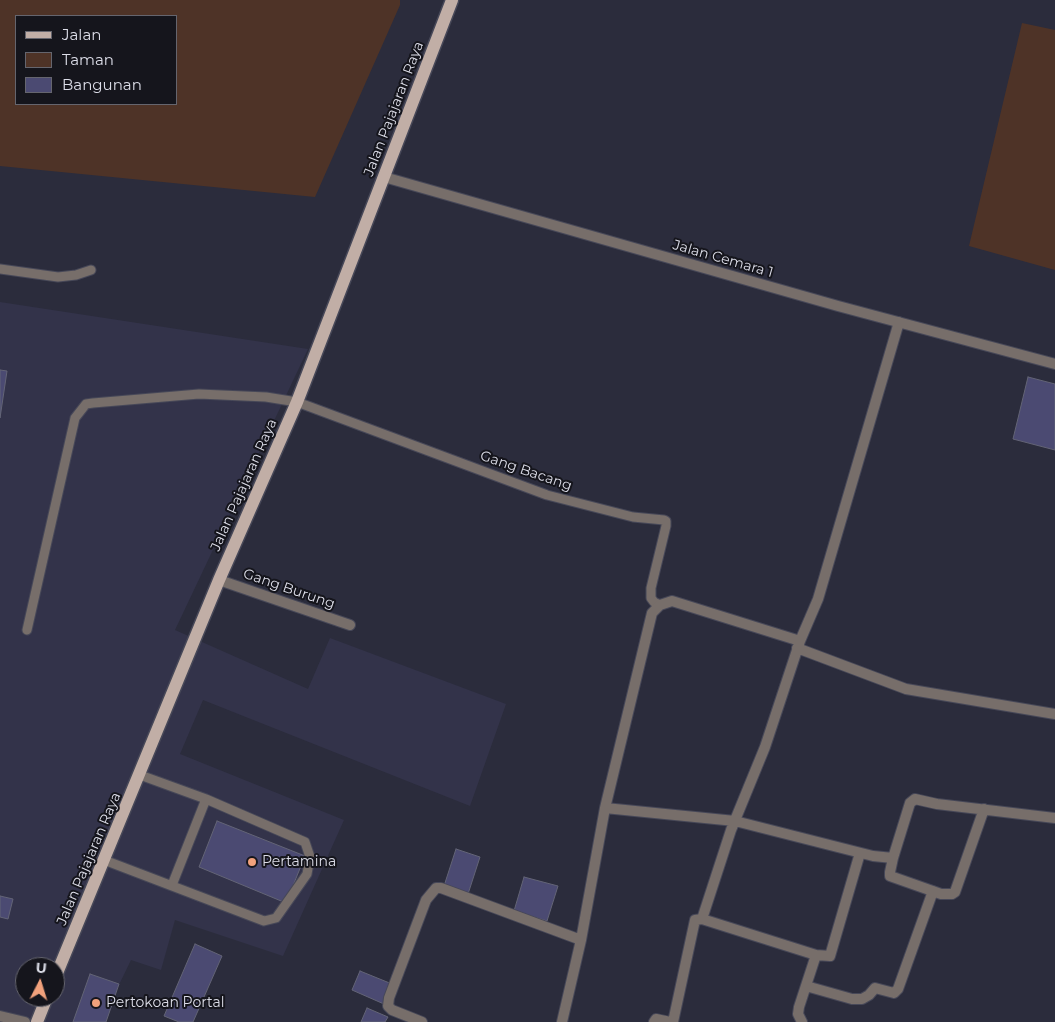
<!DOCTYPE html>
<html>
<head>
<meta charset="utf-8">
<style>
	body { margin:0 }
	#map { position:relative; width:1055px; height:1022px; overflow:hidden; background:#2b2c3c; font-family:Montserrat,sans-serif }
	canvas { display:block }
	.legend { position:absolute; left:15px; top:15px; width:162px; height:90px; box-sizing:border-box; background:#15151c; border:1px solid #65656e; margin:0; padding:6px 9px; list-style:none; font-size:15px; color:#dddee9 }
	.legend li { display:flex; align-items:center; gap:10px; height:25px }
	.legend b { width:25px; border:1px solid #65656e }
	.north { position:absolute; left:15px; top:957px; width:50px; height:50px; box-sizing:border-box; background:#15151c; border:1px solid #65656e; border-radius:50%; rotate:5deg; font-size:14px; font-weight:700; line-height:20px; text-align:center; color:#dddee9 }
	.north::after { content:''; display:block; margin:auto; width:18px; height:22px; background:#f1a17c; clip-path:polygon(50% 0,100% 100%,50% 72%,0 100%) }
</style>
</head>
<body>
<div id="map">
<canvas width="1055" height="1022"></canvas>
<ul class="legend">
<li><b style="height:6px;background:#c1aea6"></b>Jalan</li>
<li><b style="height:14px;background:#4e3327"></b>Taman</li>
<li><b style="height:14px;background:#4b4a72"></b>Bangunan</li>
</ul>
<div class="north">U</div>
</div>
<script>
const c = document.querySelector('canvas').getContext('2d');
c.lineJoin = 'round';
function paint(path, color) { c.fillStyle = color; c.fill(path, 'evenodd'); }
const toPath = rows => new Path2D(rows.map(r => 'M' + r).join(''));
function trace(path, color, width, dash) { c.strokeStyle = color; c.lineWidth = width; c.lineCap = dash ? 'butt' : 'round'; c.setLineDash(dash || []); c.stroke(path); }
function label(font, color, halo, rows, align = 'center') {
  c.font = font + ' Montserrat,sans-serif'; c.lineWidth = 4; c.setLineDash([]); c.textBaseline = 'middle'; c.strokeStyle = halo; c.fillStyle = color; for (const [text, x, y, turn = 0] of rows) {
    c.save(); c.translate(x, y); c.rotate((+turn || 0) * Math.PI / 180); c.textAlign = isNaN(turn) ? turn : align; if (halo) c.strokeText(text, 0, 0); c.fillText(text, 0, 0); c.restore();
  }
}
paint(toPath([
	[0,302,308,349,175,630,308,689,330,638,506,704,470,806,203,700,180,754,344,820,283,956,175,920,161,970,131,960,101,1022,0,1022],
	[25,967,55,967,55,997,25,997]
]), '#33334a');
paint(toPath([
	[0,0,400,0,400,5,315,197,0,166],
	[16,16,176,16,176,104,16,104],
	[1022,23,1055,30,1055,270,969,246]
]), '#4e3327');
const building = toPath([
	[0,370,7,371,0,418,0,370],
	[1028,377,1055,384,1055,450,1013,439,1028,377],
	[217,821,305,856,286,903,199,867,217,821],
	[456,849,480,857,468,894,444,886,456,849],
	[524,877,558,886,547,921,514,911,524,877],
	[0,896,13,899,8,919,0,917,0,896],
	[195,944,222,956,193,1022,179,1022,164,1016,195,944],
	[360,971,392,984,384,1004,352,990,360,971],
	[90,974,119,984,106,1022,73,1022,90,974],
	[367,1008,388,1017,385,1022,361,1022,367,1008]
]);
paint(building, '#4b4a72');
trace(building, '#636476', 1);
const service = toPath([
	[0,269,58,277,76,275,91,270],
	[27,630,75,418,86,404,93,403,199,394,266,397,297,402,547,495,633,517,664,520,666,521,666,526,651,588,651,598,654,602,660,605],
	[104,860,264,921,276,918,307,874,310,857,305,842,206,799,140,775],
	[172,885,206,799]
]);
const minor = toPath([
	[384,177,838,306,1055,364],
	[219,580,350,625],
	[797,648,906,689,1055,714],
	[605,808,735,821,873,856,893,858,910,803,915,799,937,804,1055,818],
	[893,858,890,872,890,876,941,894,952,894,955,892,984,809],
	[702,919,816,955],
	[806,986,852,999,862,999,869,995,875,988,894,993,898,989,933,891],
	[0,1016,25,1022],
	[422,1022,392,1010,388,1006,389,998,426,900,436,888,441,888,581,940],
	[562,1022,581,940,605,808,652,613,660,605,672,601,800,641],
	[654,1022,656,1019,670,1022],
	[673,1022,695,920,702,919,731,830,765,747,800,641,818,599,899,322],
	[802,1022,798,1014,799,1007,816,955,830,956,860,853]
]);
const primary = toPath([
	[55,978,219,580,297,402,452,0],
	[37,1022,47,997]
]);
trace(service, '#474858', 11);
trace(minor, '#474858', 12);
trace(primary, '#474858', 15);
trace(service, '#776e6a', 9);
trace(minor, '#776e6a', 10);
trace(primary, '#c1aea6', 12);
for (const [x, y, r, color] of [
	[252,862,5,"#f1a17c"],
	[96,1003,5,"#f1a17c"]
]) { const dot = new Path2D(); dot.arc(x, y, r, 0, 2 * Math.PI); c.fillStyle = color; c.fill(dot); trace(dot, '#15151c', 2); }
label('14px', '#dddee9', '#15151c', [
	["Jalan Pajajaran Raya",394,109,-69],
	["Jalan Cemara 1",723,259,16],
	["Gang Bacang",526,471,19],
	["Jalan Pajajaran Raya",244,485,-66],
	["Gang Burung",289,589,19],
	["Jalan Pajajaran Raya",89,859,-67]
]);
label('14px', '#dddee9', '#15151c', [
	["Pertamina",262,862],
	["Pertokoan Portal",106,1003]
], 'left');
</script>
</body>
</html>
